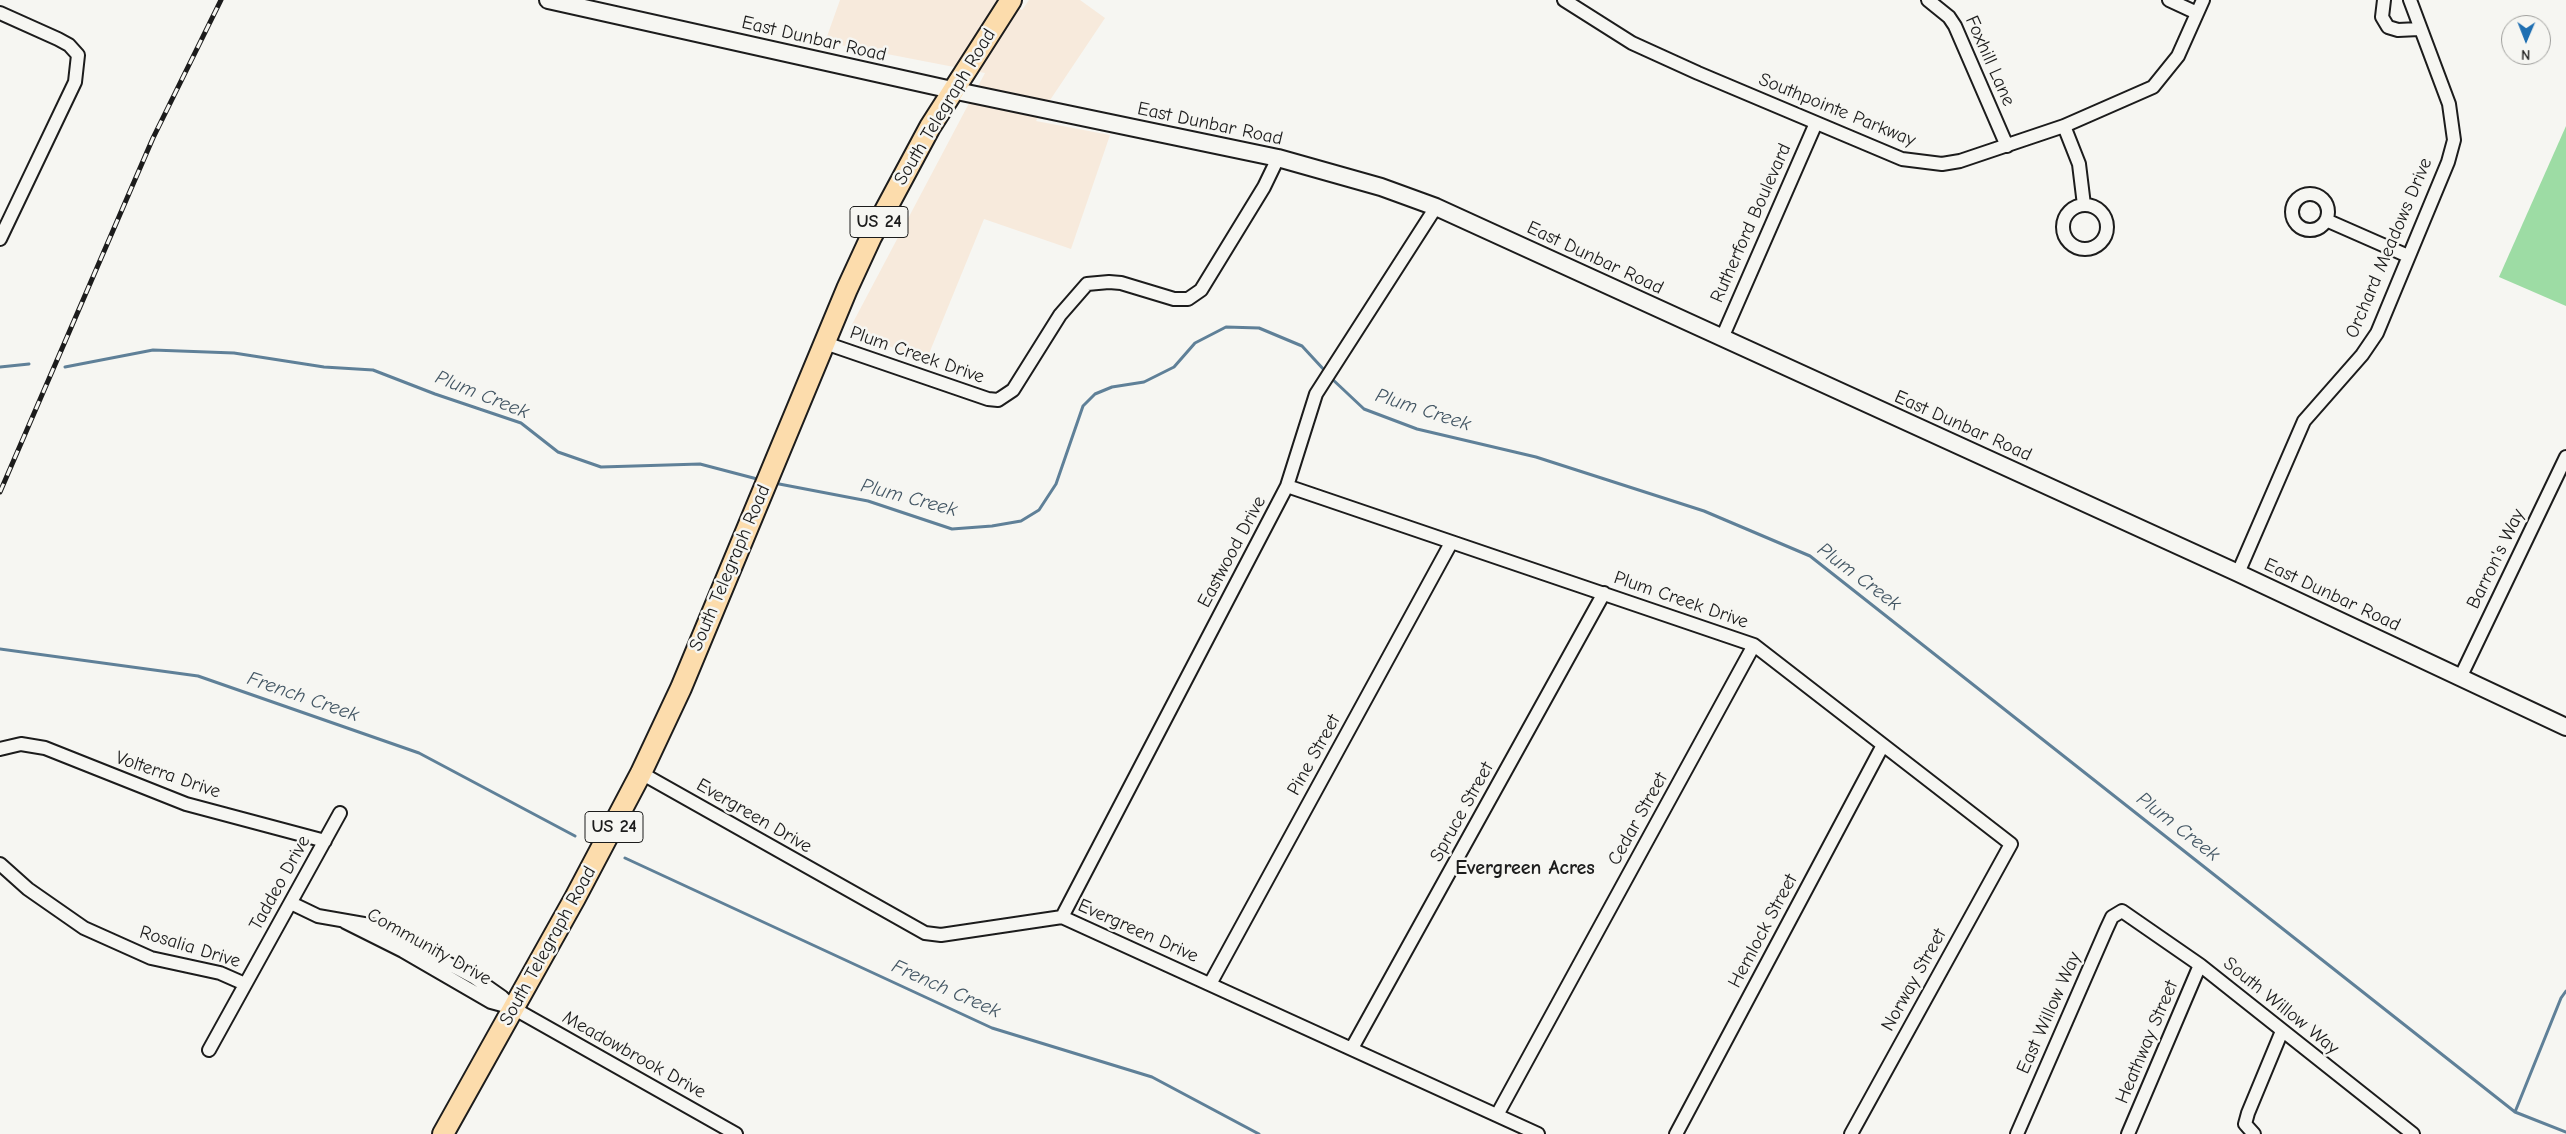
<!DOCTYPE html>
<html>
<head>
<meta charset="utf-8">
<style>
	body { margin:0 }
	#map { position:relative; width:2566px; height:1134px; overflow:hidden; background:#f6f6f2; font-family:"Comic Neue",sans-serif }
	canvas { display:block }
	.north { position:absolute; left:2501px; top:15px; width:50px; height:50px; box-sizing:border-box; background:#f6f6f2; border:1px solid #9f9f9c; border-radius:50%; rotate:181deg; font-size:14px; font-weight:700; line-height:20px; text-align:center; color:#1c1c1c }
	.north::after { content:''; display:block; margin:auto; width:18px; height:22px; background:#1f6fb2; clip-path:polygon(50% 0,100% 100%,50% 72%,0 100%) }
</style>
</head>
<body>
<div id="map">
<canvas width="2566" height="1134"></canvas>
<div class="north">N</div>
</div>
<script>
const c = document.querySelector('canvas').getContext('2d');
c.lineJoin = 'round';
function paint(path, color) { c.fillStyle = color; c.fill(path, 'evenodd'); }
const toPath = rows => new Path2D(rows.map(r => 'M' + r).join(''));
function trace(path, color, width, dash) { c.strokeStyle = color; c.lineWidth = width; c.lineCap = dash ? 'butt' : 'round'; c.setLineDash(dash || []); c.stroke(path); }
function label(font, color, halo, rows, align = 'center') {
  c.font = font + ' "Comic Neue",sans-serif'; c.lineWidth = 5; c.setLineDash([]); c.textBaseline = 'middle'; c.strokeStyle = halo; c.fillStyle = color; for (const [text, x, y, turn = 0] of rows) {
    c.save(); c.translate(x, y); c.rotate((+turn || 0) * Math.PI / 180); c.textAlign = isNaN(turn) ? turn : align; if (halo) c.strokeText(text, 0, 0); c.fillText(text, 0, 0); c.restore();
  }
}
paint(toPath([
	[840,0,1004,0,1022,10,1029,0,1080,0,1105,18,1036,121,1110,135,1071,249,984,219,926,361,849,330,985,73,825,42]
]), '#f7eadc');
paint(toPath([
	[2566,126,2566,306,2499,277]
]), '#9ddca4');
trace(toPath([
	[0,367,29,364],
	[65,367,153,350,234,353,324,367,373,370,435,394,521,423,558,452,601,467,700,464,761,480],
	[1330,377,1364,409,1417,429,1536,457,1704,511,1810,556,2515,1112,2566,1132],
	[774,483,868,501,952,529,992,526,1021,521,1039,510,1056,484,1083,406,1095,394,1112,387,1144,382,1174,367,1195,343,1226,327,1259,328,1302,346,1326,372],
	[0,649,198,676,419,753,575,836],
	[625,858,992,1028,1152,1077,1259,1134],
	[2515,1112,2561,998,2566,991]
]), '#5f8098', 3);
const minor = toPath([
	[1564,0,1632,43,1698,73,1902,159,1942,164,1960,161,2064,126,2153,87,2178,56,2203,0],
	[1928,0,1949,17,1955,26,2007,146],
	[2169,0,2197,13],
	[2384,0,2382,17,2388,27,2398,30,2419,29],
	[0,13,58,39,69,45,78,55,75,82,0,239],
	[2064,126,2079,164,2084,205],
	'2292 212a18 18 0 1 1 36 0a18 18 0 1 1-36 0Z',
	'2063 227a22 22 0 1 1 44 0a22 22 0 1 1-44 0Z',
	[2326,220,2408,256],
	[1722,338,1816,123],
	[825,343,988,399,998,400,1013,390,1060,315,1087,284,1109,282,1121,283,1174,299,1188,299,1201,290,1264,187,1278,158],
	[1287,486,1754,645,2011,844,1851,1134],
	[2238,573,2304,421,2362,355,2377,333,2448,162,2454,140,2449,104,2410,0],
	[2460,678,2566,457],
	[0,749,21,744,45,748,186,804,325,841],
	[641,773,925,933,941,935,1062,917,1538,1134],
	[0,864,28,889,84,928,151,958,220,973,245,984],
	[291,903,318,916,381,927,475,978,502,997,511,1006],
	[1062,917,1287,486,1316,394,1436,207],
	[345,922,403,951,491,1002,513,1008,736,1134],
	[1210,984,1451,543],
	[1352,1048,1604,593],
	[209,1050,340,813],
	[1497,1115,1754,645],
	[1676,1134,1883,745],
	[2017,1134,2106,930,2112,917,2122,911,2200,965,2413,1134],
	[2128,1134,2200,965],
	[2254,1134,2245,1124,2248,1113,2282,1031]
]);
const tertiary = toPath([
	[548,0,952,90,1278,158,1381,187,1436,207,2238,573,2566,727]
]);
const primary = toPath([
	[443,1134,575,898,641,773,681,688,847,289,871,237,930,127,1011,0]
]);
trace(minor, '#1c1c1c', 16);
trace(tertiary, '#1c1c1c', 20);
trace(primary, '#1c1c1c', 24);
trace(minor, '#f6f6f2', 12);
trace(tertiary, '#f6f6f2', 16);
trace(primary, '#fcdcac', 20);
const rail = toPath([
	[0,492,153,138,221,0]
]);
trace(rail, '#1c1c1c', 5);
trace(rail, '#f6f6f2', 3, [9]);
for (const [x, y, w] of [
	[879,222,58],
	[614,827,58]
]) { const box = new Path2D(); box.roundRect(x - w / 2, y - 15.5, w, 31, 4); c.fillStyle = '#f6f6f2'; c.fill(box); trace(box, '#1c1c1c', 1); }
label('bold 18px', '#1c1c1c', null, [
	["US 24",879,222],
	["US 24",614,827]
]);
label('19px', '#1c1c1c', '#f6f6f2', [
	["East Dunbar Road",814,39,13],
	["Foxhill Lane",1990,61,66],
	["South Telegraph Road",945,107,-59],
	["Southpointe Parkway",1837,110,22],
	["East Dunbar Road",1210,124,12],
	["Rutherford Boulevard",1751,223,-66],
	["Orchard Meadows Drive",2389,248,-67],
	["East Dunbar Road",1595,258,25],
	["Plum Creek Drive",917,355,19],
	["East Dunbar Road",1963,426,24],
	["Eastwood Drive",1232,552,-62],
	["Barron's Way",2496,559,-64],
	["South Telegraph Road",730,568,-67],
	["East Dunbar Road",2332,595,25],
	["Plum Creek Drive",1681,600,19],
	["Pine Street",1314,755,-61],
	["Volterra Drive",168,775,19],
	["Spruce Street",1462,812,-61],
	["Evergreen Drive",754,816,30],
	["Cedar Street",1638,819,-61],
	["Taddeo Drive",280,883,-61],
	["Evergreen Drive",1138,931,24],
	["Hemlock Street",1763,931,-62],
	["South Telegraph Road",548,946,-61],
	["Rosalia Drive",190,947,17],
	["Community Drive",429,947,29],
	["Norway Street",1914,980,-61],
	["South Willow Way",2281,1006,39],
	["East Willow Way",2049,1013,-66],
	["Heathway Street",2147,1042,-67],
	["Meadowbrook Drive",634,1055,29]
]);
label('italic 20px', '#435664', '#f6f6f2', [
	["Plum Creek",482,395,22],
	["Plum Creek",1423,410,18],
	["Plum Creek",909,498,15],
	["Plum Creek",1859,577,37],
	["French Creek",303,697,19],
	["Plum Creek",2178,827,38],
	["French Creek",946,989,24]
]);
label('bold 20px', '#1c1c1c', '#f6f6f2', [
	["Evergreen Acres",1525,868]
]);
</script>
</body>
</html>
